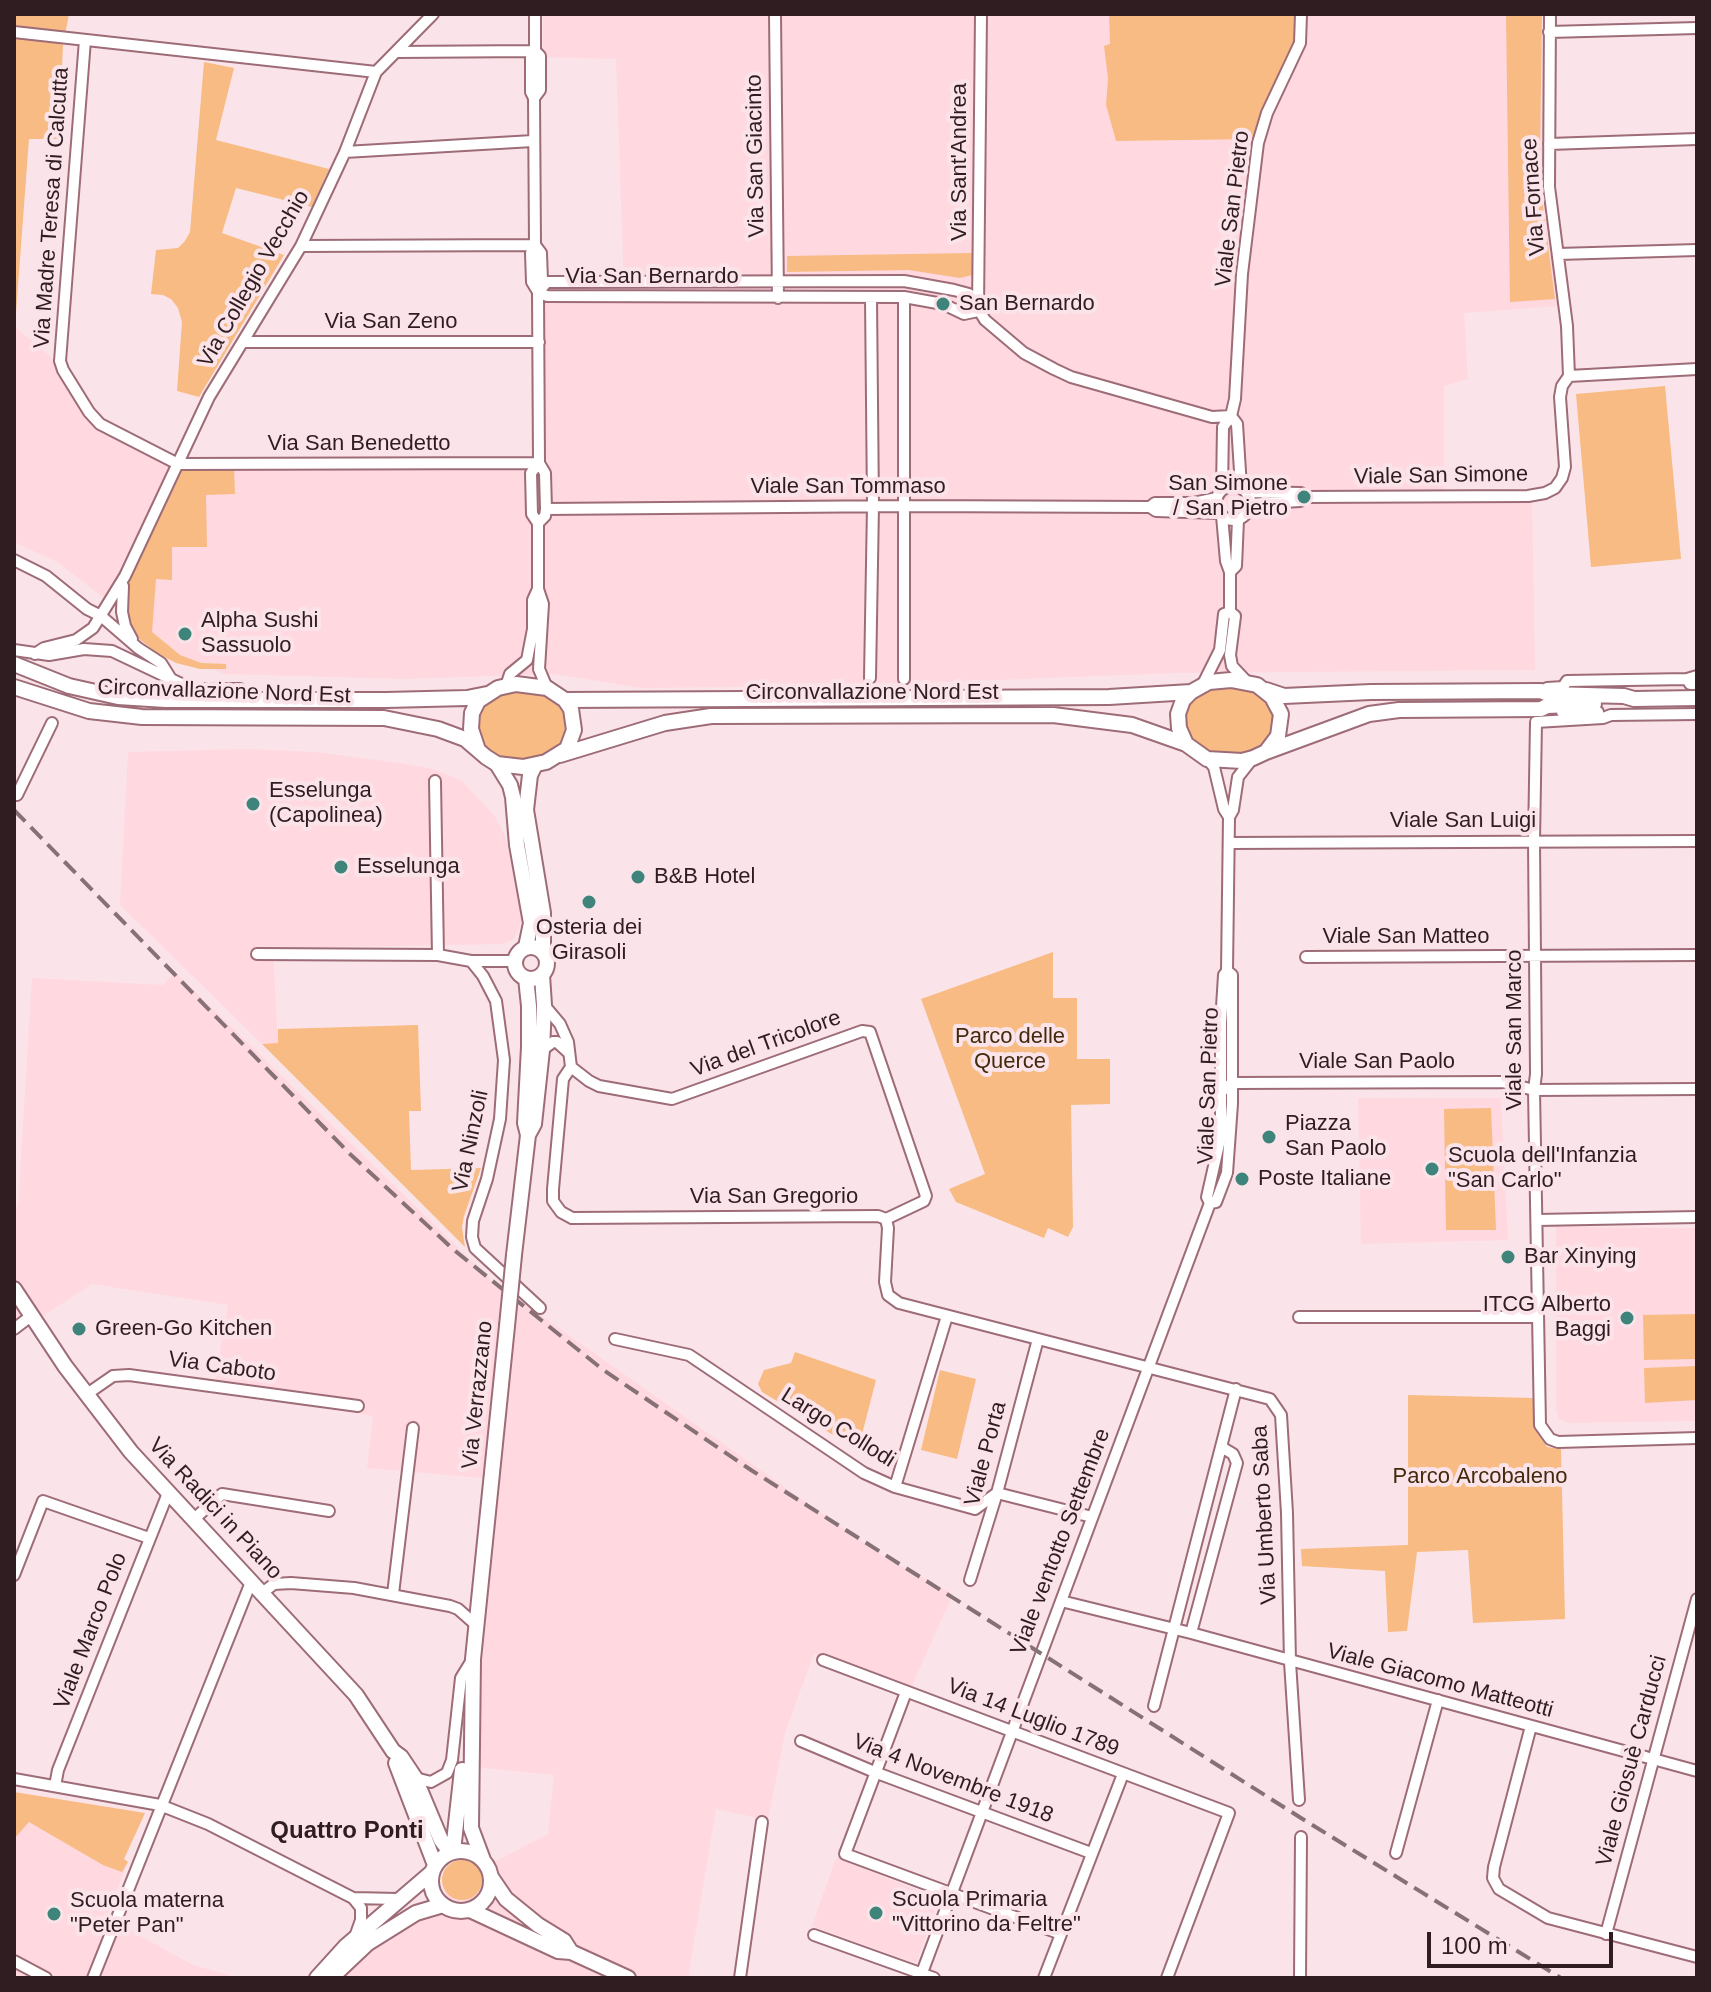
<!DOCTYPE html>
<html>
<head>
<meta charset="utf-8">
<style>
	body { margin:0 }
	#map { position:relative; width:1711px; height:1992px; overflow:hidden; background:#fbe4e9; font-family:Helvetica,sans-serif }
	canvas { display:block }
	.frame { position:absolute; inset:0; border:16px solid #301d21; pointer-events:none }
	.scale { position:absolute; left:1427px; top:1932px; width:186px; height:36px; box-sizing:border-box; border:4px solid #301d21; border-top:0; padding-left:10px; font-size:24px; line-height:28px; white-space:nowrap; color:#301d21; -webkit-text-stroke:6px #fbe4e9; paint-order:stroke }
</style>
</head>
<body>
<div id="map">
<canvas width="1711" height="1992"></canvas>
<div class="frame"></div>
<div class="scale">100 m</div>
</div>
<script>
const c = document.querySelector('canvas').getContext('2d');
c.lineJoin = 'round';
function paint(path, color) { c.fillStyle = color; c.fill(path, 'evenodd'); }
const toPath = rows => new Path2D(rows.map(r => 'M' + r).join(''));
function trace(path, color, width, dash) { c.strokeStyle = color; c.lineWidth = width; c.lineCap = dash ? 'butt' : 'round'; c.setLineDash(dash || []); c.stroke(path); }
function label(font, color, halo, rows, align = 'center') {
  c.font = font + ' Helvetica,sans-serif'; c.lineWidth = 8; c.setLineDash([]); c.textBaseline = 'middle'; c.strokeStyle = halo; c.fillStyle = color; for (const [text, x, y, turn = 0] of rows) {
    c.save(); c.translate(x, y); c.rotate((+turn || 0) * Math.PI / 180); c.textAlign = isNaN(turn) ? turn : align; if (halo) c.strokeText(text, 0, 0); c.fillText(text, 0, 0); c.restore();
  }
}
paint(toPath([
	[543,14,1109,14,1110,56,1106,105,1116,141,1258,139,1300,14,1542,14,1543,182,1556,257,1559,306,1464,313,1468,379,1444,386,1444,498,1532,499,1535,670,1175,673,869,685,643,688,553,674,404,679,224,674,174,652,57,562,14,542,14,437,16,434,14,326,62,366,108,424,187,465,545,462,544,287,624,285,616,59,542,57],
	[247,749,315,752,399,763,433,769,462,781,494,815,505,836,524,915,514,939,503,944,273,948,278,1044,262,1044,120,905,128,752],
	[175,972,493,1282,884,1557,953,1594,910,1690,814,1653,785,1733,768,1820,716,1809,688,1978,325,1978,477,1871,548,1834,554,1775,465,1766,493,1479,367,1468,373,1416,214,1389,228,1305,92,1284,14,1335,14,1208,18,1206,32,978,163,985],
	[1358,1098,1501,1098,1508,1240,1361,1244],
	[1556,1227,1697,1228,1697,1421,1569,1423,1559,1419,1556,1409],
	[14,1792,145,1813,124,1859,128,1862,106,1917,193,1965,239,1978,14,1978],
	[836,1858,939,1899,916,1963,812,1926]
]), '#ffd8e0');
paint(toPath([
	[14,14,69,14,63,45,59,139,29,139,15,326],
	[1109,14,1300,14,1292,56,1258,139,1116,141,1106,105,1108,78,1104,46,1110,44],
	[1506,14,1542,14,1540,151,1543,206,1555,299,1510,302],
	[204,62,234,68,216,140,329,169,312,207,236,188,222,233,284,255,199,397,177,391,182,322,178,308,171,299,163,295,151,294,156,250,178,248,185,241,190,232],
	[972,253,972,275,960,278,909,270,787,272,787,256],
	[1665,386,1681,559,1591,567,1576,394],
	[234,468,235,494,206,495,207,547,172,547,172,580,156,579,152,632,180,655,201,663,226,664,226,669,200,669,176,663,157,653,138,638,130,624,124,596,130,576,180,470],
	[1227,686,1244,687,1260,695,1271,707,1274,720,1271,735,1259,748,1240,754,1213,753,1195,745,1186,733,1184,718,1190,702,1207,690],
	[520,691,536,692,553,700,564,712,567,725,564,740,552,753,533,759,506,758,487,750,479,738,477,723,483,706,500,695],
	[1053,952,1053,998,1077,998,1077,1059,1110,1059,1110,1104,1071,1105,1073,1227,1068,1237,1048,1228,1044,1238,956,1202,949,1189,985,1174,921,999],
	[418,1025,421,1111,409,1111,411,1170,481,1168,464,1216,462,1227,465,1247,262,1044,278,1043,278,1029],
	[1491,1108,1496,1230,1446,1230,1444,1109],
	[1697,1314,1697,1359,1644,1360,1643,1315],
	[795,1352,876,1380,858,1450,762,1392,758,1384,764,1370,791,1363],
	[1697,1366,1697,1400,1645,1403,1644,1368],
	[940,1370,976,1379,957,1459,921,1450],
	[1408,1395,1534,1398,1534,1428,1547,1447,1561,1449,1565,1619,1473,1623,1468,1550,1417,1552,1407,1631,1388,1632,1385,1571,1302,1566,1301,1549,1408,1545],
	[14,1792,145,1813,124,1859,128,1862,122,1872,103,1865,29,1822,14,1839],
	'442 1880a20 20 0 1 1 40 0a20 20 0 1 1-40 0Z'
]), '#f7bb83');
const street = toPath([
	[775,14,778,298],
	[1550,14,1549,187,1567,326,1569,376],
	[14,32,376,72],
	[1549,32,1697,28],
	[85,40,60,361,63,370,89,412,100,424,178,464,539,463],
	[396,52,535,51],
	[534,98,540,90,540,56,535,51],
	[1549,144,1697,139],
	[345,152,533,141],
	[301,246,535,245,534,98,531,92,531,58,535,51,535,14],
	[1558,254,1697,250],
	[538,292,547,282,904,281,954,290,969,294,985,320,1024,353,1054,369,1071,377,1212,417,1231,416],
	[538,292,547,296,904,297,943,304,964,314,978,311],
	[978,308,981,14],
	[243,342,539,342],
	[1569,376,1697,369],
	[1231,416,1237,424,1241,487],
	[539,463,531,473,532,514,538,523,538,589,543,604,539,669,547,688],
	'1216 503a17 17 0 1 1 34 0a17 17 0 1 1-34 0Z',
	[1222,490,1223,427,1231,416,1235,399,1242,274,1258,143,1267,113,1300,43,1301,14],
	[1247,492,1301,493,1304,497,1528,496,1545,493,1555,488,1562,478,1565,467,1560,397,1562,386,1569,376],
	[1251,504,1300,501,1304,497],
	[1150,507,1155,503,1193,503,1217,498],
	[546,509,904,506,1150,507,1156,511,1219,513],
	[1222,516,1226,561,1230,572,1230,612,1235,616,1230,655,1232,666,1247,682],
	[538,523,545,516,546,509,545,473,539,463,538,292,542,281,541,253,535,245,531,253,532,282,538,292],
	[14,560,46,576,87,609,101,616,138,648,161,663,171,679],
	[1230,572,1236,566,1238,520],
	[123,586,122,612,125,626,132,639],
	[14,650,49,655,84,649,112,651,192,689,240,689,250,700],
	[35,654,44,648,76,640,93,628,125,576,209,397,301,246,345,152,376,72,433,14],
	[870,678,873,506,871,297],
	[904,679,904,297],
	[1687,679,1690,684,1697,684],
	[1203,684,1220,650,1224,614,1230,612],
	[506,686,510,674,527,660,533,629,533,600,538,589],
	[1547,688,1563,687,1567,681,1687,679,1697,676],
	[1562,712,1598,712],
	[1697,714,1611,715,1603,718,1536,722,1534,841,1536,1074,1534,1090,1540,1425,1550,1439,1558,1442,1697,1438],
	[1207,759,1214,767,1224,809,1229,817,1227,971,1224,975,1221,1023,1221,1121,1219,1144,1207,1197,1210,1203],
	[435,781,438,955],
	[17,795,52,723],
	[1229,817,1233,810,1238,777,1253,758],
	[1229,843,1697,841],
	[257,954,438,955,471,961,515,961],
	[1306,957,1697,955],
	[471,961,483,976,496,1001,504,1060,500,1119,487,1179,473,1221,472,1237,475,1248,540,1308],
	[544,1005,560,1024,568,1042,571,1067,589,1081,599,1086,672,1099,862,1031,870,1032,926,1196,924,1201,886,1219],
	[542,1050,553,1042,557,1042,569,1053],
	[571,1067,563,1079,553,1189,553,1201,561,1212,572,1218,878,1216,886,1219,888,1228,885,1282,888,1295,899,1303,1270,1399,1281,1415,1287,1513,1290,1662,1299,1800],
	[1222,1091,1232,1083,1502,1082,1534,1090,1697,1089],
	[1537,1220,1697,1217],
	[1299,1317,1538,1317],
	[14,1329,31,1316],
	[615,1339,689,1355,864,1473,895,1487,975,1509,997,1493,1092,1517],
	[87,1394,113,1376,129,1375,358,1406],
	[895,1487,947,1316],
	[194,1519,222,1494,329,1511],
	[14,1575,43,1501,149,1538],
	[970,1580,997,1493,1038,1339],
	[262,1593,274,1584,291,1583,354,1588,450,1606,458,1609,475,1624],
	[393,1594,413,1428],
	[1061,1601,1191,1633,1697,1771],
	[1191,1633,1237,1463,1233,1454,1223,1448],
	[823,1660,1229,1813,1167,1978],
	[906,1692,845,1854,1061,1934],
	[1154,1706,1236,1389],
	[1531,1726,1494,1867,1493,1878,1499,1889,1548,1918,1697,1957],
	[801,1741,877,1773,1091,1853],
	[415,1778,431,1782,447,1773,452,1760,461,1678,472,1660],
	[14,1779,160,1805,208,1824,353,1898,398,1899],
	[55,1786,58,1770,168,1493],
	[1396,1853,1438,1700],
	[353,1898,361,1908,361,1920,355,1937],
	[1606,1934,1697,1599],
	[814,1935,934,1978],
	[14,1961,46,1978],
	[93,1978,251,1582],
	[740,1978,762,1822],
	[920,1978,1210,1203,1216,1202,1227,1173,1232,1104,1232,975,1227,971],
	[1044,1978,1123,1774],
	[1300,1978,1301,1837]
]);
const secondary = toPath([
	[14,664,69,686,118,697,166,700,386,700,467,698,487,694],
	[1231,680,1257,685,1272,697,1281,714,1278,736,1266,752,1253,758,1242,761,1207,759,1186,744,1179,728,1178,714,1183,700,1191,692,1209,682,1231,680],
	[14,687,89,711,142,717,384,718,438,729,465,739,486,757,497,764,523,767,546,762,567,749,574,730,571,709,565,700,547,688,516,684,498,688,478,701,472,713,471,729,478,750],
	[1266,690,1284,696,1371,692,1541,691,1548,694,1624,696,1634,699,1697,698],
	[565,700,1109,697,1191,692],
	[1266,752,1369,714,1399,710,1541,709,1547,706,1594,704],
	[560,755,665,723,711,716,1053,715,1132,725,1186,744],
	[497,764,510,785,513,797,517,845,531,923,526,947],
	[535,765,530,775,526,810,543,913,543,951],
	'515 963a16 16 0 1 1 32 0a16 16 0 1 1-32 0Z',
	[526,978,529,1006,529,1047,525,1123,528,1135],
	[514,1255,528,1135,534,1124,542,1050,544,1005,542,975],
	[14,1289,65,1366,131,1452,356,1695,393,1751,401,1757,415,1778,441,1840,450,1852],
	[396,1763,435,1865],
	'431 1881a30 30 0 1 1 60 0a30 30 0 1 1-60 0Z',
	[453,1851,462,1770],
	[483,1860,471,1828,473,1659,507,1326],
	[491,1877,506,1899,538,1925,564,1941,571,1952],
	[470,1910,558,1951,571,1952,628,1978],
	[317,1978,346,1946,431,1873],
	[331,1978,368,1943,416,1913,443,1905]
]);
trace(street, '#9d6c77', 14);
trace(secondary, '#9d6c77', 18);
trace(street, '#fff', 10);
trace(secondary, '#fff', 14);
trace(toPath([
	[14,810,350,1154,454,1250,602,1369,751,1470,1301,1818,1561,1978]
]), '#867276', 4, [16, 8]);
const secondaryBridge = toPath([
	[507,1326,514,1255]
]);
trace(secondaryBridge, '#9d6c77', 18, []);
trace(secondaryBridge, '#fff', 14);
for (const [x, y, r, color] of [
	[943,304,8,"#3e847a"],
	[1304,497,8,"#3e847a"],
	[185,634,8,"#3e847a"],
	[253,804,8,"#3e847a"],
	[341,867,8,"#3e847a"],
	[638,877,8,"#3e847a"],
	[589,902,8,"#3e847a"],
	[1269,1137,8,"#3e847a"],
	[1432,1169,8,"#3e847a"],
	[1242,1179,8,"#3e847a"],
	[1508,1257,8,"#3e847a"],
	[1627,1318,8,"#3e847a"],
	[79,1329,8,"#3e847a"],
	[876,1913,8,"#3e847a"],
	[54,1914,8,"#3e847a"]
]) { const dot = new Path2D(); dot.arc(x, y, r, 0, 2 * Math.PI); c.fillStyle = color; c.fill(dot); trace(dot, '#fbe4e9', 3); }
label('22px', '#301d21', '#fbe4e9', [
	["Via San Giacinto",756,156,-91],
	["Via Sant'Andrea",960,162,-90],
	["Via Fornace",1534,197,-94],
	["Via Madre Teresa di Calcutta",52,208,-86],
	["Viale San Pietro",1233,209,-83],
	["Via San Bernardo",652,277],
	["Via Collegio Vecchio",254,279,-60],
	["Via San Zeno",391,322],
	["Via San Benedetto",359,444],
	["Viale San Simone",1441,476,-1],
	["Viale San Tommaso",848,487],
	["Circonvallazione Nord Est",224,692,2],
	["Circonvallazione Nord Est",872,693],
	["Viale San Luigi",1463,821],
	["Viale San Matteo",1406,937],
	["Viale San Marco",1515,1030,-90],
	["Via del Tricolore",766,1044,-20],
	["Viale San Paolo",1377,1062],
	["Viale San Pietro",1209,1086,-88],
	["Via Ninzoli",471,1141,-78],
	["Via San Gregorio",774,1197],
	["Via Caboto",222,1367,8],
	["Via Verrazzano",478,1395,-84],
	["Largo Collodi",838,1428,32],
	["Viale Porta",986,1454,-75],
	["Via Radici in Piano",215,1509,47],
	["Via Umberto Saba",1265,1515,-93],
	["Viale ventotto Settembre",1061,1542,-69],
	["Viale Marco Polo",91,1631,-69],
	["Viale Giacomo Matteotti",1440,1681,15],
	["Via 14 Luglio 1789",1033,1718,21],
	["Viale Giosuè Carducci",1632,1761,-75],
	["Via 4 Novembre 1918",953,1779,21]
]);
label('22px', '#301d21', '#fbe4e9', [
	["San Bernardo",959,304],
	["San Simone",1288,484,"right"],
	["/ San Pietro",1288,509,"right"],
	["Alpha Sushi",201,621],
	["Sassuolo",201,646],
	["Esselunga",269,791],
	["(Capolinea)",269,816],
	["Esselunga",357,867],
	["B&B Hotel",654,877],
	["Osteria dei",589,928,"center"],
	["Girasoli",589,953,"center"],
	["Piazza",1285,1124],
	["San Paolo",1285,1149],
	["Scuola dell'Infanzia",1448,1156],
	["\"San Carlo\"",1448,1181],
	["Poste Italiane",1258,1179],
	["Bar Xinying",1524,1257],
	["ITCG Alberto",1611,1305,"right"],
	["Baggi",1611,1330,"right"],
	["Green-Go Kitchen",95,1329],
	["Scuola Primaria",892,1900],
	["\"Vittorino da Feltre\"",892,1925],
	["Scuola materna",70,1901],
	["\"Peter Pan\"",70,1926]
], 'left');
label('22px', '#43290d', '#fbe4e9', [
	["Parco delle",1010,1037],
	["Querce",1010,1062],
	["Parco Arcobaleno",1480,1477]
]);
label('bold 24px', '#301d21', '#fbe4e9', [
	["Quattro Ponti",347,1831]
]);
</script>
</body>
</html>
